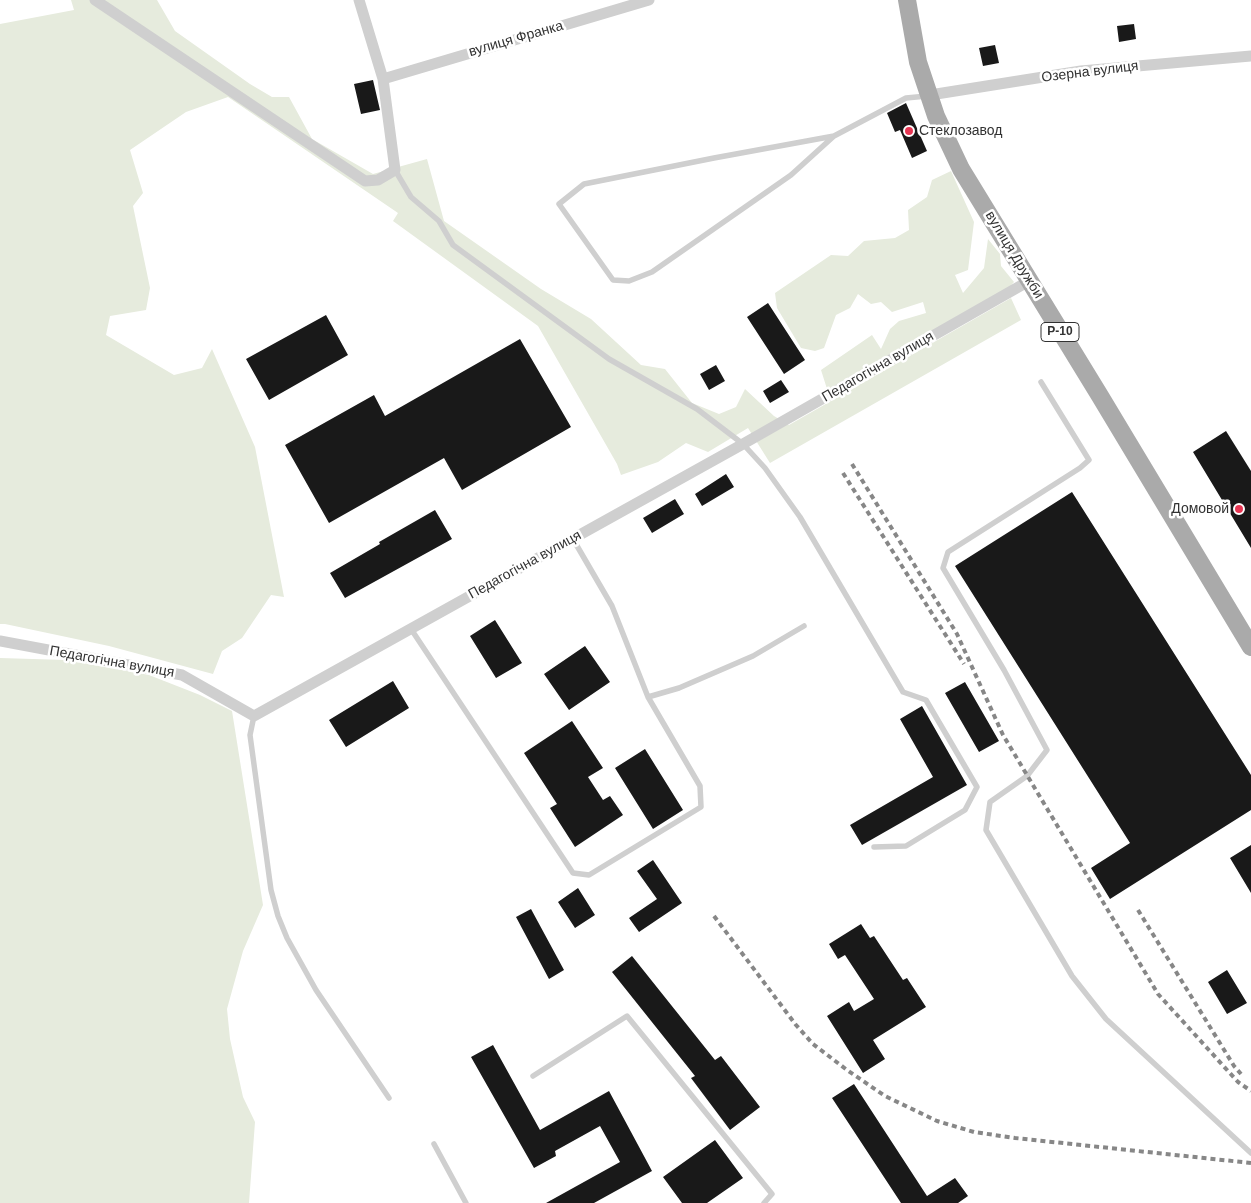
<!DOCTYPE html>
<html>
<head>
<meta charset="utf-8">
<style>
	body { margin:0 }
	canvas { display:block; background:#fff }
</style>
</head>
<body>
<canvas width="1251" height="1203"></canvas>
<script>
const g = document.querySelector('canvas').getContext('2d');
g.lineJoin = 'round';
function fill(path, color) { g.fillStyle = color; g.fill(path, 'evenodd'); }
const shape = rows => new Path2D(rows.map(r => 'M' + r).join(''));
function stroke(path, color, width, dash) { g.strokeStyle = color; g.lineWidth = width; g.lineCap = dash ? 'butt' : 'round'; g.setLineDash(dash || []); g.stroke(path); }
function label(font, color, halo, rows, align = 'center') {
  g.font = font + ' Arial,sans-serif'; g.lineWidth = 5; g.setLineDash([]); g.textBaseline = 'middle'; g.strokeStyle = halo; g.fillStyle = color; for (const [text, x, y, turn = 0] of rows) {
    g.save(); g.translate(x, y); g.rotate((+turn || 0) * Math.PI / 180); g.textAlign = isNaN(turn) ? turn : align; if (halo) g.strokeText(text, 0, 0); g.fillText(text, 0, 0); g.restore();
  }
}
fill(shape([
	[71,0,157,0,175,31,250,84,272,97,289,97,312,139,373,174,427,159,444,221,541,289,591,319,641,365,665,369,692,403,719,414,736,407,745,389,774,416,789,425,1011,298,1021,320,770,463,748,428,708,452,686,443,658,462,621,475,617,464,538,326,393,221,398,213,228,97,186,112,130,150,143,193,133,206,150,288,146,310,110,316,106,335,174,375,202,368,212,349,255,447,284,597,271,595,242,638,222,651,213,674,109,646,5,624,0,624,0,24,74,10],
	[951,171,974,222,968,270,955,275,963,293,984,268,988,239,1000,254,1001,266,1014,282,1007,290,828,392,821,370,872,335,881,349,890,329,899,321,926,313,923,302,892,312,881,302,871,304,858,294,850,308,836,315,824,348,815,351,801,348,777,308,775,293,831,255,848,256,864,241,895,238,909,230,908,210,927,197,932,180],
	[0,658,66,660,149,675,200,695,232,711,263,905,243,951,227,1009,230,1039,243,1097,255,1122,249,1203,0,1203]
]), '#e6ebdd');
fill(shape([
	[1134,24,1136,39,1119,42,1117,26],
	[995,45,999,63,983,66,979,48],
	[373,80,380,110,361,114,354,84],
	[906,103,927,151,912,158,900,130,895,132,887,113],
	[768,303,805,360,784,374,747,317],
	[326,315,348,355,269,400,246,359],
	[520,339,571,427,462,490,444,458,329,523,285,445,374,395,385,416],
	[716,365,725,381,709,390,700,374],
	[781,380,789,392,770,403,763,391],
	[1226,431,1251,471,1251,548,1193,452],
	[726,474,734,487,702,506,695,494],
	[1072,492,1251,775,1251,810,1110,899,1091,868,1130,843,955,566],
	[675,499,684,514,652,533,643,518],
	[435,510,452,539,345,598,330,573,380,544,379,542],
	[495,620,522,663,496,678,470,636],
	[585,646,610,682,569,710,544,674],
	[393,681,409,708,346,747,329,720],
	[965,682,999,741,979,752,945,693],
	[922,706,967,785,862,845,850,825,933,777,900,719],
	[572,721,603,768,588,777,603,800,610,796,623,815,575,847,550,808,557,804,524,753],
	[645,749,683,810,653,829,615,768],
	[1251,845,1251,893,1230,858],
	[653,860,682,903,639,932,629,918,657,899,637,871],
	[578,888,595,915,575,928,558,902],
	[531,909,564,970,549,979,516,917],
	[861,924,870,938,874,936,903,980,907,978,926,1007,873,1040,885,1059,863,1073,827,1016,849,1002,854,1011,874,999,845,955,838,959,829,944],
	[632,956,715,1060,721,1056,760,1107,730,1130,691,1078,695,1076,612,972],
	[1227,970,1247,1003,1227,1014,1208,982],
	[493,1045,540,1130,609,1091,652,1171,594,1203,546,1203,620,1162,600,1126,555,1151,556,1156,534,1168,471,1057],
	[854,1084,927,1196,955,1178,968,1196,958,1203,901,1203,832,1098],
	[715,1140,743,1178,707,1203,682,1203,663,1177]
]), '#191919');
stroke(shape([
	[834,136,791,175,652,272,629,281,613,280,559,204,584,184,714,158,834,136,906,98,927,96],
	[395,170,411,197,439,221,453,245,609,359,697,409,743,444,765,468,800,517,903,692,926,700,977,787,965,810,906,846,874,847],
	[1041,382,1089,460,1080,468,948,552,943,568,1004,670,1047,750,1027,776,990,802,986,830,1072,976,1106,1019,1251,1153],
	[411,629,573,873,589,875,701,807,700,786,648,697,612,606,573,539],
	[648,697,679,688,753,656,804,626],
	[254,716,250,735,271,890,278,916,287,938,316,990,389,1098],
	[533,1076,627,1016,772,1194,764,1203],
	[434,1144,466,1203]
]), '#cfcfcf', 5.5);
stroke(shape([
	[95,0,365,181,378,180,395,170,383,79,359,0],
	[383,79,649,0],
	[930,95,1081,71,1251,56],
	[0,641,182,675,254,716,743,444,1029,281]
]), '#cfcfcf', 11);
stroke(shape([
	[907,0,918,62,936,116,961,169,1100,396,1251,647]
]), '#aaa', 18);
stroke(shape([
	[852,464,957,634,1003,735,1158,994,1238,1082,1251,1091],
	[843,473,964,664],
	[1138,910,1234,1066,1241,1074],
	[714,916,796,1025,813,1044,847,1070,885,1096,937,1121,974,1132,1015,1138,1251,1163]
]), '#878787', 4, [5, 4]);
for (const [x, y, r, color] of [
	[909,131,5,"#e73653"],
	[1239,509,5,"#e73653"]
]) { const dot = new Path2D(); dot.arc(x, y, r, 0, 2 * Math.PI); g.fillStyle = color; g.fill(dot); stroke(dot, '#fff', 2); }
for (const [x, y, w] of [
	[1060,332,38]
]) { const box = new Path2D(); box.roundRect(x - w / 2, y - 9.5, w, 19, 4); g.fillStyle = '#fff'; g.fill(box); stroke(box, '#323232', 1); }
label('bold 12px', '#323232', null, [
	["Р-10",1060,332]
]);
label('14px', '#323232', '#fff', [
	["вулиця Франка",516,39,-16],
	["Озерна вулиця",1090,72,-7],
	["вулиця Дружби",1014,255,59],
	["Педагогічна вулиця",878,367,-30],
	["Педагогічна вулиця",525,565,-29],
	["Педагогічна вулиця",112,662,10]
]);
label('14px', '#323232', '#fff', [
	["Стеклозавод",919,131],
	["Домовой",1229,509,"right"]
], 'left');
</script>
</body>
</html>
